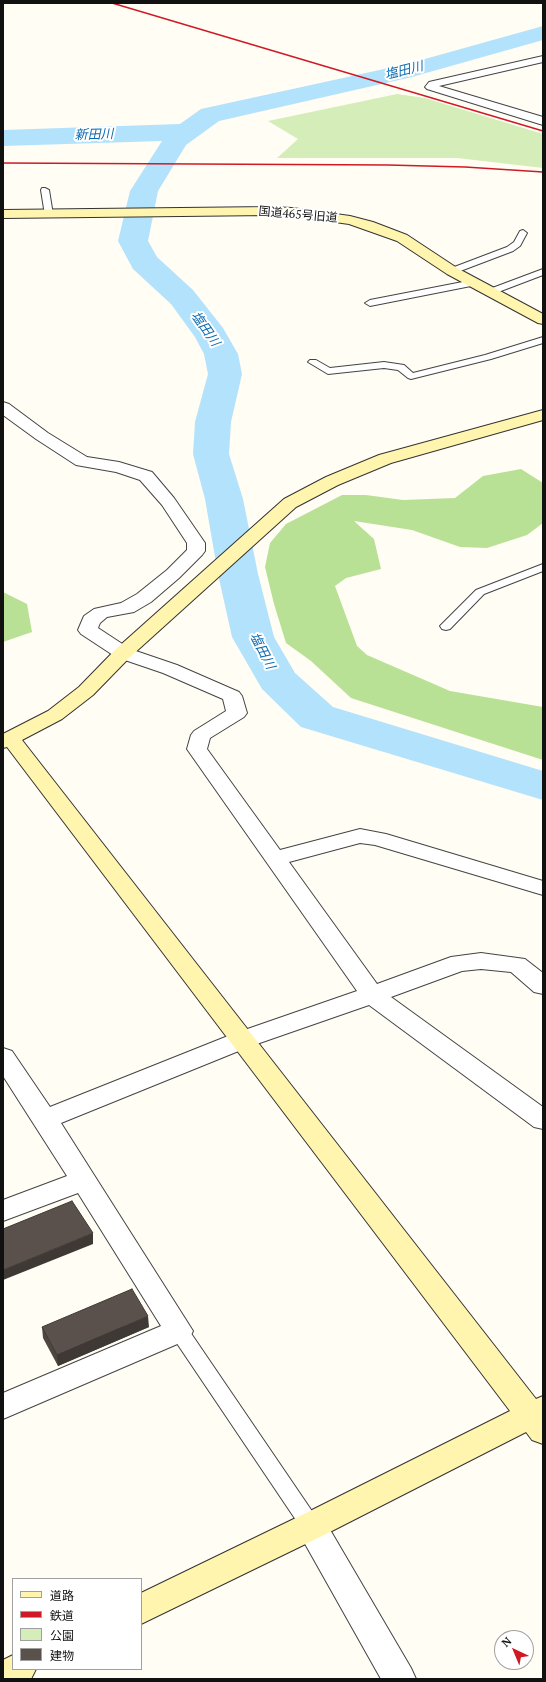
<!DOCTYPE html>
<html>
<head>
<meta charset="utf-8">
<style>
	body { margin:0 }
	#map { position:relative; width:546px; height:1682px; overflow:hidden; background:#fffdf4; font-family:"PT Serif","Noto Sans JP",serif }
	canvas { display:block }
	.frame { position:absolute; inset:0; border:4px solid #111; pointer-events:none }
	.legend { position:absolute; left:12px; top:1578px; width:130px; height:92px; box-sizing:border-box; background:#fff; border:1px solid #a0a0a0; margin:0; padding:5px 7px; list-style:none; font-size:12px; color:#111 }
	.legend li { display:flex; align-items:center; gap:8px; height:20px }
	.legend b { width:20px; border:1px solid #a0a0a0 }
	.north { position:absolute; left:494px; top:1630px; width:40px; height:40px; box-sizing:border-box; background:#fff; border:1px solid #a0a0a0; border-radius:50%; rotate:316deg; font-size:11px; font-weight:700; line-height:16px; text-align:center; color:#111 }
	.north::after { content:''; display:block; margin:auto; width:14px; height:18px; background:#cf1a26; clip-path:polygon(50% 0,100% 100%,50% 72%,0 100%) }
</style>
</head>
<body>
<div id="map">
<canvas width="546" height="1682"></canvas>
<div class="frame"></div>
<ul class="legend">
<li><b style="height:5px;background:#fff5af"></b>道路</li>
<li><b style="height:5px;background:#cf1a26"></b>鉄道</li>
<li><b style="height:11px;background:#d5eeb9"></b>公園</li>
<li><b style="height:11px;background:#5a514c"></b>建物</li>
</ul>
<div class="north">N</div>
</div>
<script>
const g = document.querySelector('canvas').getContext('2d');
g.lineJoin = 'round';
function fill(path, color) { g.fillStyle = color; g.fill(path, 'evenodd'); }
const shape = rows => new Path2D(rows.map(r => 'M' + r).join(''));
function stroke(path, color, width, dash) { g.strokeStyle = color; g.lineWidth = width; g.lineCap = dash ? 'butt' : 'round'; g.setLineDash(dash || []); g.stroke(path); }
function label(font, color, halo, rows, align = 'center') {
  g.font = font + ' "PT Serif","Noto Sans JP",serif'; g.lineWidth = 4; g.setLineDash([]); g.textBaseline = 'middle'; g.strokeStyle = halo; g.fillStyle = color; for (const [text, x, y, turn = 0] of rows) {
    g.save(); g.translate(x, y); g.rotate((+turn || 0) * Math.PI / 180); g.textAlign = isNaN(turn) ? turn : align; if (halo) g.strokeText(text, 0, 0); g.fillText(text, 0, 0); g.restore();
  }
}
fill(shape([
	[397,94,425,98,543,134,543,168,457,158,277,158,298,139,268,121]
]), '#d5eeb9');
fill(shape([
	[521,469,543,483,543,523,527,535,487,548,460,547,412,530,354,521,374,539,381,569,346,578,335,586,357,646,367,655,450,691,543,707,543,760,351,698,311,661,286,643,274,604,265,567,270,543,286,524,342,495,366,495,403,500,455,498,483,476],
	[3,592,27,604,32,632,3,642]
]), '#b9e196');
fill(shape([
	[543,26,543,40,412,77,219,121,186,145,158,191,148,241,157,257,193,290,223,328,238,354,242,374,231,422,229,454,243,499,258,574,274,637,295,673,333,707,543,771,543,800,301,727,262,689,232,637,218,574,205,499,193,454,195,422,208,374,204,354,195,337,171,304,133,269,118,241,130,191,162,141,3,146,3,130,180,124,201,109,407,64,543,26]
]), '#b3e2fc');
const lane = shape([
	[42,188,45,188,49,190,53,215,52,217,46,217,45,215,41,190,42,188],
	[523,230,527,233,520,246,513,251,455,273,449,273,448,271,449,269,507,247,514,242,520,231,523,230],
	[543,269,543,275,493,294,487,294,485,292,487,290,543,269],
	[473,280,476,281,477,283,476,285,370,306,365,303,370,300,473,280],
	[543,337,543,343,491,359,411,379,408,378,398,370,384,368,328,374,308,362,310,360,316,360,330,368,384,362,404,365,413,373,485,355,543,337],
	[543,564,543,571,484,594,450,629,446,630,442,629,440,626,476,590,543,564],
	[179,1324,186,1326,318,1520,321,1526,318,1532,311,1535,304,1532,172,1336,170,1331,172,1326,179,1324]
]);
const street = shape([
	[543,56,543,62,439,86,543,117,543,125,427,89,425,87,429,82,543,56],
	[3,402,9,404,48,433,87,457,119,462,152,472,174,498,205,543,205,551,202,555,179,578,151,602,134,612,107,617,100,623,98,628,130,649,177,665,239,692,242,696,247,713,244,717,210,738,207,749,280,850,360,829,386,834,543,881,543,895,375,845,360,843,289,862,377,984,451,957,481,953,525,959,543,973,543,994,534,992,511,972,481,969,462,971,391,997,543,1107,543,1129,534,1127,369,1005,251,1046,61,1123,193,1331,189,1339,3,1419,3,1393,161,1326,78,1193,3,1221,3,1200,67,1176,3,1076,3,1048,12,1051,50,1107,233,1034,357,991,187,749,191,735,194,731,226,711,223,699,163,673,116,657,81,634,78,630,84,616,94,609,121,603,137,594,167,570,187,550,187,543,162,505,140,480,116,472,76,465,36,439,3,415,3,402],
	[311,1512,322,1516,411,1668,416,1679,381,1679,295,1526,300,1516,311,1512]
]);
const secondary = shape([
	[270,207,292,208,350,216,373,222,407,235,457,268,543,314,543,324,538,323,447,274,397,241,349,224,292,216,270,215,3,218,3,210,270,207],
	[543,410,543,420,391,463,338,485,296,507,130,657,93,695,62,719,22,740,536,1399,543,1396,543,1444,532,1440,526,1432,322,1536,141,1624,141,1593,300,1516,510,1411,7,747,3,748,3,734,48,711,79,687,116,649,284,499,326,477,379,455,543,410],
	[13,1655,13,1669,36,1669,31,1679,3,1679,3,1660,13,1655]
]);
stroke(lane, '#444', 2);
stroke(street, '#444', 2);
stroke(secondary, '#333', 2);
fill(lane, '#fff');
fill(street, '#fff');
fill(secondary, '#fff5af');
stroke(shape([
	[112,3,543,131],
	[3,163,388,165,465,167,543,172]
]), '#cf1a26', 1.5);
fill(shape([
	[42,1327,149,1327,58,1366,43,1338]
]), '#4d4641');
fill(shape([
	[93,1233,93,1244,3,1280,3,1270],
	[148,1316,149,1327,58,1366,57,1355]
]), '#3f3935');
const building = shape([
	[72,1201,93,1233,3,1270,3,1229,72,1201],
	[132,1289,148,1316,57,1355,42,1327,132,1289]
]);
fill(building, '#5a514c');
stroke(building, '#3f3935', 1);
label('12px', '#111', '#fff', [
	["国道465号旧道",298,215,5]
]);
label('italic 13px', '#0c6bb0', '#fff', [
	["塩田川",404,71,-14],
	["新田川",94,135,-2],
	["塩田川",205,329,55],
	["塩田川",262,651,63]
]);
</script>
</body>
</html>
